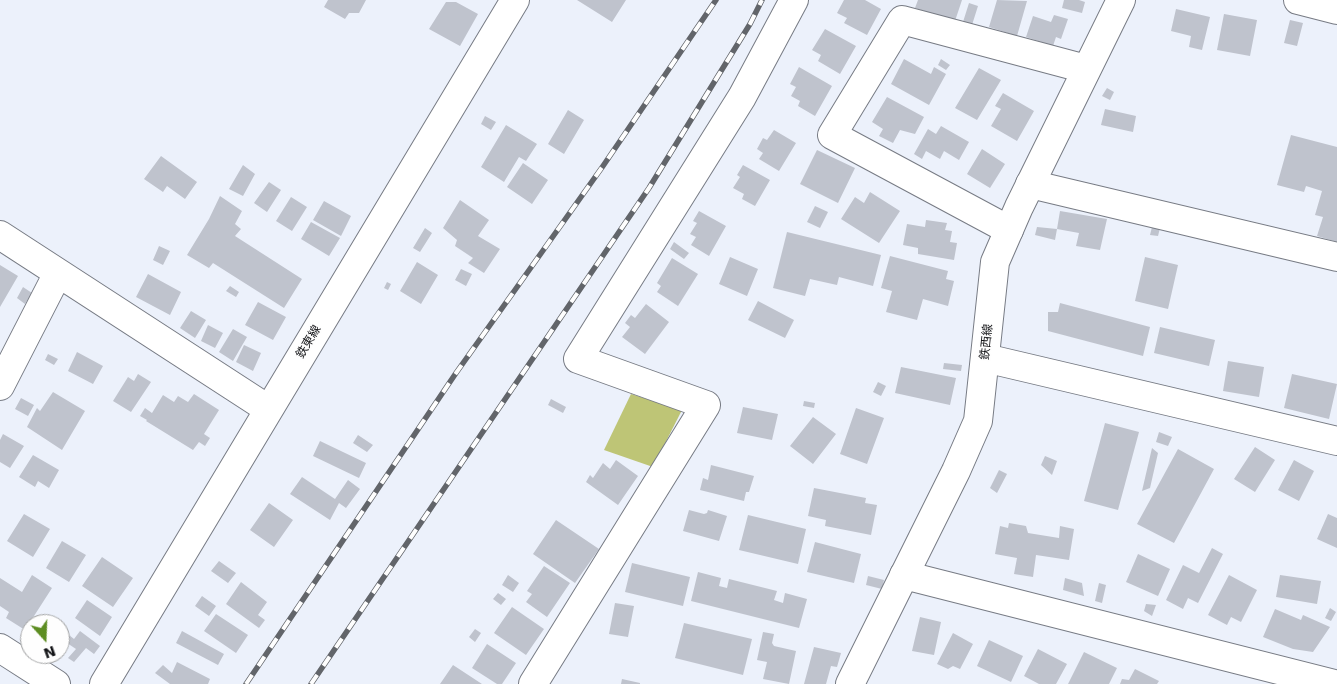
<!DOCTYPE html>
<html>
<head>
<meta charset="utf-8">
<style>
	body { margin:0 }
	#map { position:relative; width:1337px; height:684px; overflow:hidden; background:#ecf1fb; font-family:"DejaVu Sans",sans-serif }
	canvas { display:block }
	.north { position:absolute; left:20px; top:614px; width:50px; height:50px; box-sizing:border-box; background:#fefefe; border:1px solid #a0a1a2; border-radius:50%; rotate:160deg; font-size:14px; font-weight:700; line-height:20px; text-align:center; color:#141518 }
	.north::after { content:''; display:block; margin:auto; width:18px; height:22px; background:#5d8d22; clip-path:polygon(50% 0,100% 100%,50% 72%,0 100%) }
</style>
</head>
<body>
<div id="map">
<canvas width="1337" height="684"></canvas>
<div class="north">N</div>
</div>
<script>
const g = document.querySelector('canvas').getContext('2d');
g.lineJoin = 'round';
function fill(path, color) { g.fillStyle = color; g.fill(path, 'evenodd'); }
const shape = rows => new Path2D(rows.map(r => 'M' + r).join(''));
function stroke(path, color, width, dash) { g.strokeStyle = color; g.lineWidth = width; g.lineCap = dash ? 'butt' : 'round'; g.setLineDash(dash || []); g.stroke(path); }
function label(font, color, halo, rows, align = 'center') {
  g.font = font + ' "DejaVu Sans","Noto Sans JP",sans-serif'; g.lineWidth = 4; g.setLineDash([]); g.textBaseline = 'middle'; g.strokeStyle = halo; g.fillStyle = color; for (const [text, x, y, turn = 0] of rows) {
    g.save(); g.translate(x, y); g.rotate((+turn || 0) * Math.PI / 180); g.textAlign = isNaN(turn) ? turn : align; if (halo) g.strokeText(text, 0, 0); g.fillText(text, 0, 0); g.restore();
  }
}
fill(shape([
	[631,394,682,410,653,467,604,450]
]), '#bec576');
fill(shape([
	[328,0,366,0,359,13,349,13,345,19,324,7],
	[577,0,626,0,612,22],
	[844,0,865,0,881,9,867,35,844,23,847,18,837,13],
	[918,0,962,0,955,21,915,8],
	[997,0,1027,1,1017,36,989,27],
	[1064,0,1079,0,1085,2,1082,13,1062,8],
	[446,2,456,2,478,14,460,46,429,29],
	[969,3,978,6,972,25,963,22],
	[1176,9,1210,17,1202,50,1189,47,1191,36,1171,31],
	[1224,14,1257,20,1250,56,1217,50],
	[1054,15,1068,19,1061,39,1056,37,1053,46,1026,37,1033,16,1051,22],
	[1290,20,1303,23,1297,46,1284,43],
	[825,29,856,46,840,74,818,61,821,55,812,50],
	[904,59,931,74,934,67,946,74,929,105,891,84],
	[941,59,950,65,946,70,938,65],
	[799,67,832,86,815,116,798,106,800,101,791,96,796,87,790,84],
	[979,68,1001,80,977,120,955,108],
	[1107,88,1114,92,1110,100,1102,96],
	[1003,93,1034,111,1017,141,991,126,1001,109,995,106],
	[887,97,924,117,915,134,900,130,893,143,879,136,883,129,872,122],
	[1105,109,1136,116,1133,132,1101,125],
	[568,110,584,120,564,154,548,144],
	[485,116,496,122,491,130,481,124],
	[506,125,537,144,526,161,519,157,504,182,481,167],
	[941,126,969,142,959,160,944,151,940,159,926,151,922,159,914,154,928,129,936,134],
	[774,130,796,143,779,171,759,159,763,153,757,149,763,138,767,140],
	[1291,135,1337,147,1337,242,1317,236,1323,217,1315,215,1322,191,1306,186,1304,192,1277,185],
	[982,149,1005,164,990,188,967,174],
	[817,150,855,168,838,203,800,184],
	[161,156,197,182,185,199,167,186,163,192,144,179],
	[523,163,548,180,532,204,507,187],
	[243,165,255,174,243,196,229,189],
	[743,165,770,180,755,206,742,199,744,194,733,188,740,177,737,175],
	[269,182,281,190,267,212,254,203],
	[870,192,900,211,879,243,841,219,855,197,864,203],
	[220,196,242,211,235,224,241,229,235,236,302,279,284,308,213,263,209,268,187,255,209,219],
	[291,197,307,207,292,231,276,221],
	[460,200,489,220,478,236,500,249,484,273,468,263,473,258,455,246,457,240,443,228],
	[324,201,351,216,341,236,313,220],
	[815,206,828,212,820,228,807,222],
	[699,211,726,226,709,256,691,245,696,237,690,234,697,223,693,221],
	[1060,211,1107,219,1100,250,1076,246,1079,233,1057,229],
	[926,220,947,223,945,230,952,231,950,242,957,243,954,260,918,254,918,248,903,245,907,224,925,227],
	[311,222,340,238,329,256,301,239],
	[1037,227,1057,229,1055,240,1035,235],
	[1152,227,1160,228,1158,236,1150,235],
	[425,228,432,233,420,252,413,248],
	[787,232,881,255,873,286,839,277,837,285,810,279,805,296,773,288],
	[674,242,689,253,684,259,670,249],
	[159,246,170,251,163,265,153,260],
	[890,256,948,271,946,279,954,281,948,306,923,299,917,320,886,312,892,291,881,288],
	[730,257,758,269,747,296,719,284],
	[1145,257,1178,265,1168,309,1135,301],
	[672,258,698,274,678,306,657,292,661,286,657,283],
	[417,262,438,275,421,304,400,291],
	[0,265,18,276,0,307],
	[461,269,472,274,466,286,455,280],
	[148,274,181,292,170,315,136,297],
	[387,282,391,284,388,290,384,288],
	[230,286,239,292,236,297,226,291],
	[23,287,32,293,25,304,17,298],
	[758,301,794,320,785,338,748,320],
	[258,302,286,317,273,340,245,325],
	[1060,303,1150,327,1143,356,1048,331,1048,312,1058,312],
	[646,304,669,322,645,354,622,337,630,327,625,323,631,315,635,318],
	[191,311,206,320,195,338,180,328],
	[208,325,223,333,215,348,201,341],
	[1160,327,1215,340,1209,366,1154,353],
	[233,329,247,337,233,361,219,352],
	[244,345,261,353,253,371,236,362],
	[77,352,103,366,93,384,68,371],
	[48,354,58,359,54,365,45,360],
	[1228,361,1264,367,1259,397,1223,391],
	[944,363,962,365,961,371,943,369],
	[901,367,956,378,950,405,895,393],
	[138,374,151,382,131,412,113,401,128,377,134,381],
	[1292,374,1337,384,1329,419,1284,408],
	[878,382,886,386,881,396,873,392],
	[53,392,85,411,62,450,27,427,37,408,40,411],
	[194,394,219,410,204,434,210,438,205,446,199,442,193,450,146,421,147,420,140,416,145,408,152,413,163,395,174,402,178,396,188,402],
	[21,398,34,405,28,416,15,409],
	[551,399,566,407,563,413,548,405],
	[804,401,815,403,814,408,803,406],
	[743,407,778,414,772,440,737,433],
	[856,408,884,418,867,464,840,454],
	[813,417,836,434,813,464,790,446],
	[1105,423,1139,432,1118,510,1084,501],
	[1159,432,1172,437,1168,446,1156,442],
	[3,434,24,446,10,468,0,462,0,440],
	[358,435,373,445,367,452,353,443],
	[320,441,366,463,359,478,313,456],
	[1255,447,1275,460,1255,492,1234,479],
	[1152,448,1158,453,1150,488,1142,491],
	[1178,449,1214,469,1174,543,1137,524],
	[33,455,59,470,49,488,38,481,35,487,19,477],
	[1045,456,1057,461,1052,475,1041,465],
	[616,460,638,476,618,505,586,482,590,475,593,478,603,463,610,469],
	[1294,460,1314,471,1299,501,1278,490],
	[711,465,754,476,749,492,746,492,744,501,700,490,703,478,708,480],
	[999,470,1007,474,997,493,990,488],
	[302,477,335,499,348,480,360,489,346,508,339,503,330,520,290,494],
	[814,488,866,498,865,503,877,505,871,535,825,526,826,520,808,516],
	[269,503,293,520,274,547,250,530],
	[689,510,704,514,707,513,708,510,727,516,719,541,683,531],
	[24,514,50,529,33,557,7,541],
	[1328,514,1337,518,1337,548,1317,539],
	[748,515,806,529,798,564,739,550],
	[556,520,599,549,575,583,533,554],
	[1009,523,1026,526,1028,533,1059,538,1060,526,1074,529,1069,560,1036,555,1033,577,1014,574,1017,558,995,554,1000,526,1008,528],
	[62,541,86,555,69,582,46,568],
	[815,542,861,554,854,583,807,572],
	[1212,548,1223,554,1198,603,1188,598,1183,609,1166,600,1183,565,1199,573],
	[1138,554,1170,569,1158,596,1126,582],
	[102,557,133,578,113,607,82,586],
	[219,561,236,573,228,583,211,571],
	[632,563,690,577,683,606,625,592],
	[544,566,570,583,547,617,526,602,532,594,527,591],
	[698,572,721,578,719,586,727,588,729,579,777,591,774,600,783,603,785,593,807,599,799,628,691,601],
	[32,575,52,588,25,630,6,618,9,612,0,606,0,578,22,592],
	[508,575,519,583,513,592,502,585],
	[1229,575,1257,590,1241,622,1231,617,1227,625,1208,615],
	[1280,575,1321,581,1317,604,1276,597],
	[868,576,884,580,882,589,866,585],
	[1065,578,1082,583,1084,596,1063,590],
	[241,582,267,602,258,615,265,620,259,628,226,604],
	[1099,583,1106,585,1102,603,1095,601],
	[498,593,506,599,501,605,493,599],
	[202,596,216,606,209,616,195,606],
	[87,600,112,617,100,636,75,618],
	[615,603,634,606,628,637,609,634],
	[1146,604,1156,605,1152,616,1144,611],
	[512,607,544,629,526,655,494,633],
	[1330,608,1336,612,1331,621,1325,618],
	[1275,609,1301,620,1303,615,1330,627,1313,652,1293,649,1263,637],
	[216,614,248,635,236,653,204,631],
	[920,617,941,622,934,655,912,651],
	[684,623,752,639,743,675,675,658],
	[475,629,481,633,475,642,469,637],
	[80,631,100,646,94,654,86,648,74,662,68,658,76,649,64,641,69,635,74,639],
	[182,631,224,654,218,665,176,643],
	[763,632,774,634,772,643,774,646,796,651,789,684,763,679,767,662,757,660],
	[953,633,973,644,960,669,953,666,948,669,937,664],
	[989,640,1023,656,1011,682,977,666],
	[487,644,516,663,502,684,497,684,472,668],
	[814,647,841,653,837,667,831,666,826,684,804,684],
	[1038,649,1067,664,1056,684,1039,684,1024,676],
	[1084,652,1117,668,1109,684,1068,684],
	[177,662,210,679,208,684,170,684,155,673,163,665,172,673],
	[453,665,482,684,440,684],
	[1135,669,1159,681,1157,684,1120,684,1122,679,1129,680],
	[622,679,640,683,640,684,621,684]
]), '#bfc3cd');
const street = shape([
	[1298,0,1337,10],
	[1030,184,1337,257],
	[1009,230,832,135,902,20,1086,69],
	[0,235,268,409],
	[985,358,1337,441],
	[0,386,58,273],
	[904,575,1334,684],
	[0,648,56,684],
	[533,684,706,405,578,359,742,97,794,0]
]);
const secondary = shape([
	[104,684,515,0],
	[850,684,956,471,978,421,995,262,1019,207,1121,0]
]);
stroke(street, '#777b84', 30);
stroke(secondary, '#777b84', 30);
stroke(street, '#fff', 28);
stroke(secondary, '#fff', 28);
const rail = shape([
	[246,684,456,373,603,166,716,0],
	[311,684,649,188,750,24,762,0]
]);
stroke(rail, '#62656a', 5.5);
stroke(rail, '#fefefe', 4, [11]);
label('12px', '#141518', '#fefefe', [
	["鉄東線",309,342,-59],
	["鉄西線",987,342,-84]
]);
</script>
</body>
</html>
